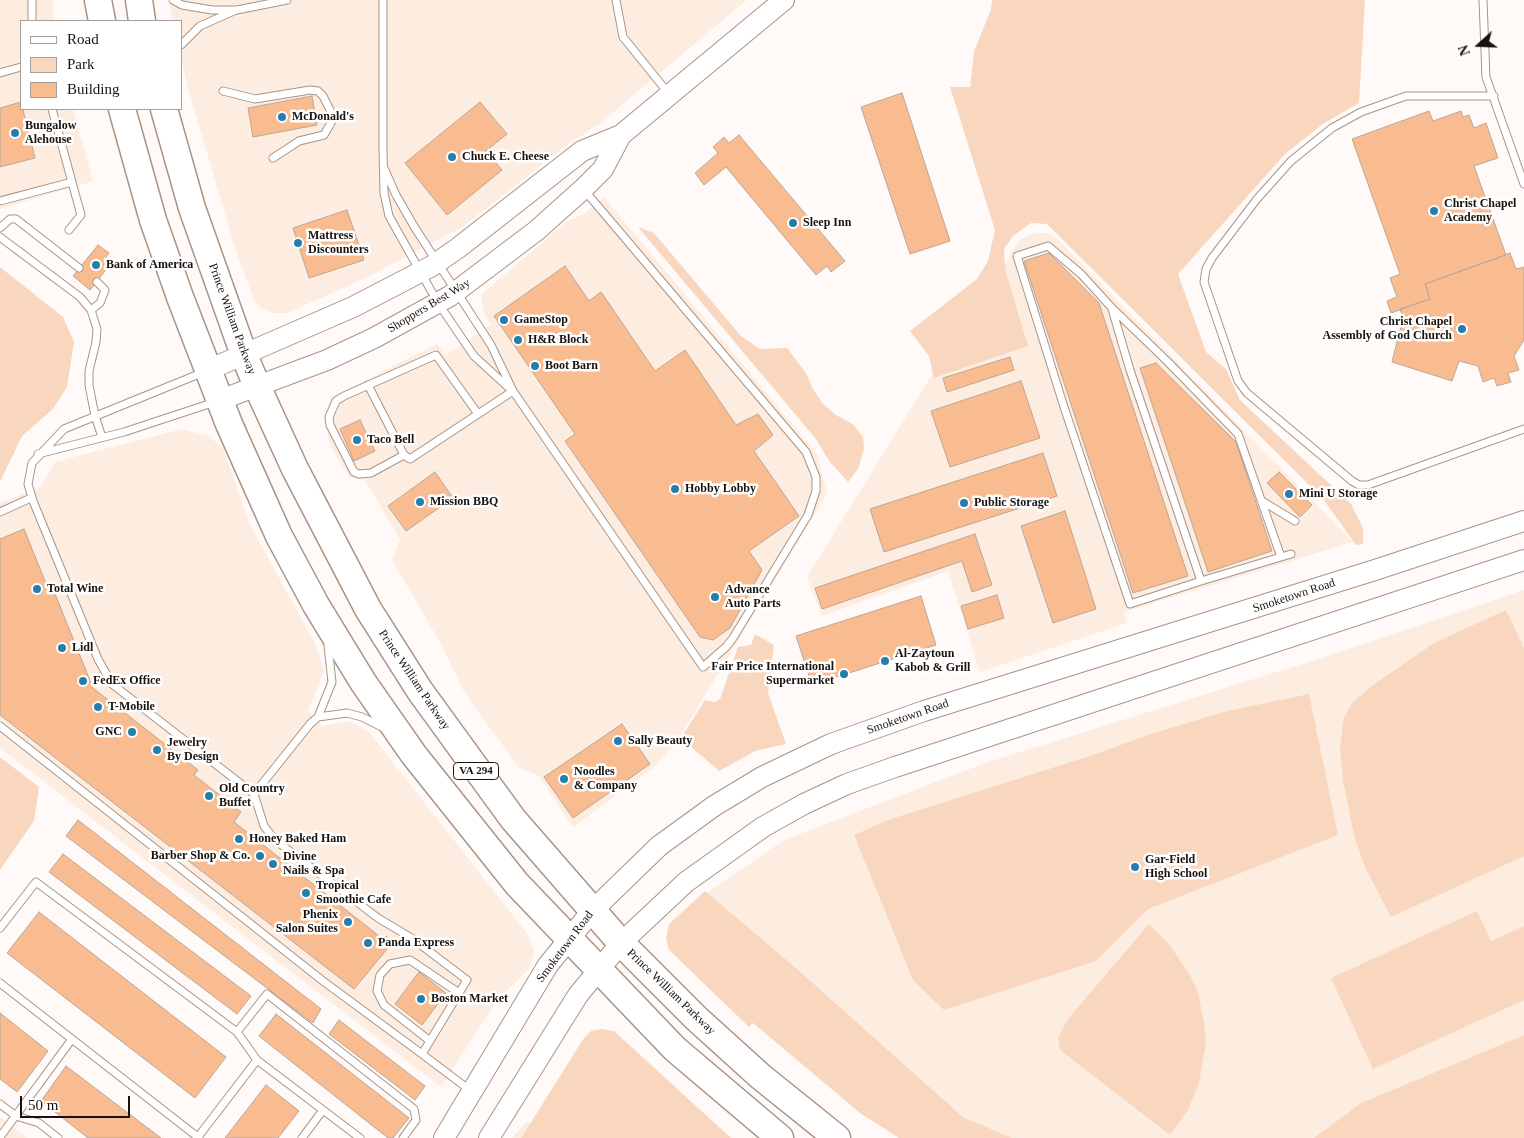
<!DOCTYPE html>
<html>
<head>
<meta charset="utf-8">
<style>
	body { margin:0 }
	#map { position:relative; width:1524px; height:1138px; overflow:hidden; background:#fffaf7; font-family:Georgia,serif }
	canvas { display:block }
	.legend { position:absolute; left:20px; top:20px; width:162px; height:90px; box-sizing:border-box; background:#fff; border:1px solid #a3a09e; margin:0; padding:6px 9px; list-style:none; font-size:15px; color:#19120d }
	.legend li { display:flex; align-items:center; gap:10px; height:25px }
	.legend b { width:25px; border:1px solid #a3a09e }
	.north { position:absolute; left:1454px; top:20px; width:50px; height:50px; -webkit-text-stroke:4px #fff; paint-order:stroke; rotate:250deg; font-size:14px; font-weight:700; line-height:20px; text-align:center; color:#19120d }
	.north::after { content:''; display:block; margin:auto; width:18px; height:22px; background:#19120d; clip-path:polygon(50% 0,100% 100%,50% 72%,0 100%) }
	.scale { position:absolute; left:20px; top:1096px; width:110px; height:22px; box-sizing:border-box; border:2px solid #19120d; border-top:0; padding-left:6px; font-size:15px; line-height:18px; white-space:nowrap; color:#19120d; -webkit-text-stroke:4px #fff; paint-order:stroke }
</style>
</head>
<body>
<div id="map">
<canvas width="1524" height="1138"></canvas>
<ul class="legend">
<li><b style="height:6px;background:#fff"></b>Road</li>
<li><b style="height:14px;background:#f9d7bf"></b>Park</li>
<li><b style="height:14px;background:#f8bc90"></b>Building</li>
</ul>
<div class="north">N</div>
<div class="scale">50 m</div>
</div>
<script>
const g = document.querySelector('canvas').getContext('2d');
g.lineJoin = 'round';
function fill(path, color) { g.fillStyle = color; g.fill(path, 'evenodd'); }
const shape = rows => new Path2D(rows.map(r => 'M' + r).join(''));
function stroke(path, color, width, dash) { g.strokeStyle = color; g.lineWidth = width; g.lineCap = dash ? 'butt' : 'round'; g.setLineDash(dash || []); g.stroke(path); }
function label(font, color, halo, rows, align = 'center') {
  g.font = font + ' Georgia,serif'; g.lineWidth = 5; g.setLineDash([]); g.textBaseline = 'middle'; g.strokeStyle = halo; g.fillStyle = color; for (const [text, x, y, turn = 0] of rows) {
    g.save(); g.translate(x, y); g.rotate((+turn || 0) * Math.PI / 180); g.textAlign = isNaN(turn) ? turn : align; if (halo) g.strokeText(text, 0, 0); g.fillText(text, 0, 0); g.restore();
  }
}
fill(shape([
	[0,0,53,0,53,21,21,21,21,109,73,109,93,181,0,209],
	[169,0,747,0,599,124,563,148,464,226,368,277,287,313,273,313,261,308,254,300,234,245,188,88,181,58,181,21,173,21],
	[604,197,817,454,827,494,678,740,652,769,573,827,538,775,519,768,464,692,440,642,392,560,400,540,365,480,349,477,331,447,324,421,330,398,437,344,446,355,491,325,484,314,481,295,566,222,584,214],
	[1034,233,1048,233,1055,237,1353,542,1124,612,1127,623,980,672,948,571,822,616,807,577,999,266,1009,262,1010,253,1019,240],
	[182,429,209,436,224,450,250,525,316,645,324,671,308,711,322,726,350,721,370,733,529,936,534,953,529,969,498,999,441,1087,0,748,0,503,41,487,55,462],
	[1524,590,1524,1035,1361,1103,1314,1138,1012,1138,963,1117,796,968,707,893,784,840,988,762,1315,660],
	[0,1117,27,1138,0,1138],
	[527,1121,550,1138,512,1138]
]), '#fdece0');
fill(shape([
	[992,0,1365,0,1359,103,1323,124,1286,153,1178,274,1206,352,1226,369,1240,400,1351,504,1363,528,1363,544,1356,545,1323,499,1047,224,1031,223,1013,236,1004,249,1005,269,1028,346,934,378,929,356,910,331,977,279,988,261,995,230,950,87,970,87,974,52,991,9],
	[638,227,654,233,741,336,760,349,787,348,806,373,813,389,823,404,836,415,853,424,863,437,864,449,858,469,848,482,829,461,816,439],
	[0,267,63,317,74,342,67,387,53,409,22,436,0,482],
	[1506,610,1524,648,1524,856,1391,917,1365,867,1355,839,1343,781,1340,747,1344,718,1352,703,1373,685,1434,643],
	[755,634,774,645,768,693,786,744,755,751,719,771,681,738,705,700,715,702,720,699,738,647,751,645],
	[1309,694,1338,835,1148,909,1096,961,944,1010,913,980,854,835,891,819,1090,756,1151,734,1223,712],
	[0,757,39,787,34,821,0,870],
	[705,891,796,968,963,1117,1012,1138,899,1138,860,1113,753,1023,749,1027,669,950,666,939,669,924],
	[1477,911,1491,941,1524,926,1524,1000,1373,1069,1331,978],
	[1149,924,1169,944,1191,977,1198,992,1204,1024,1206,1042,1199,1083,1188,1110,1170,1135,1060,1050,1058,1038,1068,1019],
	[602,1029,614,1031,731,1138,521,1138,584,1038,591,1031],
	[1524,1035,1524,1138,1314,1138,1361,1103]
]), '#f9d7bf');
const building = shape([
	[902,93,950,241,910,254,861,107,902,93],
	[312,96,317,125,253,137,248,108,312,96],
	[21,102,35,158,0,167,0,108,21,102],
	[480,102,507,134,486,151,502,170,447,215,405,163,480,102],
	[1429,111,1433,121,1461,111,1463,117,1469,115,1474,128,1486,123,1498,158,1474,166,1506,255,1425,284,1430,299,1391,313,1387,301,1397,297,1390,278,1400,274,1352,139,1429,111],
	[739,135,845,261,831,272,827,266,816,275,726,167,704,185,695,173,718,153,713,147,724,137,729,143,739,135],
	[347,210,364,260,309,278,293,228,347,210],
	[98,245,109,253,106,257,112,262,90,290,73,276,98,245],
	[1049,253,1099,303,1188,576,1133,593,1024,261,1049,253],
	[1510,253,1516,269,1524,267,1524,340,1514,356,1519,370,1508,373,1511,382,1497,386,1494,378,1483,382,1478,366,1459,361,1452,381,1392,362,1403,318,1400,309,1430,299,1425,284,1510,253],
	[565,266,589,301,601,292,655,371,685,350,736,425,758,414,773,435,754,451,799,516,749,551,762,570,730,628,713,640,700,637,565,441,575,434,494,316,565,266],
	[1010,357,1014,370,947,392,943,378,1010,357],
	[1156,363,1236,442,1272,551,1208,572,1140,368,1156,363],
	[1021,381,1040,438,950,467,931,411,1021,381],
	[360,420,375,451,354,461,340,429,360,420],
	[1043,453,1057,496,884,552,870,509,1043,453],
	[435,472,453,498,406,531,388,506,435,472],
	[1279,472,1312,505,1300,517,1267,483,1279,472],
	[1065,511,1096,609,1053,623,1021,526,1065,511],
	[24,529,49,591,53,589,93,688,198,770,194,775,241,812,234,822,383,939,386,936,393,942,354,989,0,715,0,539,24,529],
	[975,534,992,585,972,592,962,561,822,609,815,588,975,534],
	[997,595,1004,618,968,629,961,606,997,595],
	[921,596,936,645,812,685,796,636,921,596],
	[622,724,650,764,573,818,544,777,622,724],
	[78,820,321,1009,313,1023,66,836,78,820],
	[63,854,251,996,237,1014,49,872,63,854],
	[39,912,226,1057,195,1098,7,953,39,912],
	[419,972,446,993,422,1025,395,1004,419,972],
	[0,1013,48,1051,17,1092,0,1079,0,1013],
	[276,1014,409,1118,393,1138,388,1138,259,1036,276,1014],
	[339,1020,425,1086,415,1100,329,1034,339,1020],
	[66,1066,161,1138,88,1138,41,1101,66,1066],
	[266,1085,299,1111,278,1138,225,1138,266,1085]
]);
fill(building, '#f8bc90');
stroke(building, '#bba798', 1);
const lane = shape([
	[173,0,182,5,212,10,237,10,287,0],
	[383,0,383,150,384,193,389,216,438,303,474,356,509,388],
	[616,0,623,37,669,94],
	[1483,0,1486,77,1524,184],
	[32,21,32,0],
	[181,45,200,26,234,11],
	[0,73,21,67],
	[223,91,255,99,310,90,318,91,323,96,331,112,332,121,324,135,299,141,273,158],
	[1494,96,1406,96,1361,112,1332,128,1291,161,1257,199,1212,258,1206,269,1204,282,1238,381,1247,393,1352,481,1359,485,1368,485,1524,429],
	[52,109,81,215,69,230],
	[384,168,396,195,415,228,491,345,513,391,703,667,726,647,733,638,808,515,816,491,816,477,806,452,585,191],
	[0,201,72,182],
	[0,228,10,219,16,219,79,268],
	[0,237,80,297,91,310,97,329,96,342,89,371,89,385,95,416,102,437],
	[1112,309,1130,370,1201,581],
	[91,310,100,303,105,290,97,282],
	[204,372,64,429,32,463,28,484,33,501,98,659,112,684,254,794,264,826,275,840,378,918,413,939,467,980,422,1054,471,1091],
	[368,385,404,455,410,459,513,391],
	[38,454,124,432,215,402],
	[404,455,371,473,359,474,354,472,330,425,329,417,336,401,344,396,436,355,478,414],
	[1262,501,1295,521],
	[0,512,31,498],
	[1281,557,1238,434,1168,362,1112,308,1081,274,1048,246,1017,256,1064,407,1130,604,1201,581,1291,554],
	[318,717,347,713,362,717,384,728],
	[0,726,323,981,422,1054],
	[254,794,310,724,318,717,332,682,328,646],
	[0,928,36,882,237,1032,257,1060,360,1138],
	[0,983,199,1138],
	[237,1032,267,994,414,1109,416,1120,403,1138],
	[430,1041,384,1005,377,991,380,975,390,964,410,960,459,993],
	[0,1104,16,1116,39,1123,58,1138],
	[0,1137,72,1039],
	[198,1137,257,1060],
	[302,1138,323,1110]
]);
const secondary = shape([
	[208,370,353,307,432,266,458,248,582,151,621,135,784,0],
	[220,400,327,360,374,338,450,296,536,231,583,189,603,169,621,135],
	[444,1138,548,965,592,911,659,846,714,806,762,777,831,744,924,711,1375,570,1524,521],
	[489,1138,578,995,621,943,686,882,763,827,804,804,847,784,895,767,1524,560]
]);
const highway = shape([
	[98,0,102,21],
	[139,0,142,21],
	[122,109,153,220,180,297,229,424,279,536,316,605,363,682,414,755,517,884,675,1049,780,1138],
	[164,109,192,208,244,355,257,386,295,469,368,609,420,691,513,819,621,943,696,1018,760,1076,837,1138]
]);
stroke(lane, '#a89486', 9);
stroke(secondary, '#a89486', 22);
stroke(highway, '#a89486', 29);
stroke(lane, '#fff', 7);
stroke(secondary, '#fff', 20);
stroke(highway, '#fff', 26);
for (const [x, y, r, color] of [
	[282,117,5,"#257dac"],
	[15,133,5,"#257dac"],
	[452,157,5,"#257dac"],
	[1434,211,5,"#257dac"],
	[793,223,5,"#257dac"],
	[298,243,5,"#257dac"],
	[96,265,5,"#257dac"],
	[504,320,5,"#257dac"],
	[1462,329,5,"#257dac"],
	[518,340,5,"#257dac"],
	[535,366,5,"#257dac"],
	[357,440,5,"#257dac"],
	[675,489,5,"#257dac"],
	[1289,494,5,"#257dac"],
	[420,502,5,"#257dac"],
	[964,503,5,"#257dac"],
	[37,589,5,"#257dac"],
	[715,597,5,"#257dac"],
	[62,648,5,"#257dac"],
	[885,661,5,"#257dac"],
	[844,674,5,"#257dac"],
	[83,681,5,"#257dac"],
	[98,707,5,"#257dac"],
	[132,732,5,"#257dac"],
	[618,741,5,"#257dac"],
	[157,750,5,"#257dac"],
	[564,779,5,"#257dac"],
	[209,796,5,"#257dac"],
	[239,839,5,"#257dac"],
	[260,856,5,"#257dac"],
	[273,864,5,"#257dac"],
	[1135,867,5,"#257dac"],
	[306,893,5,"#257dac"],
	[348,922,5,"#257dac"],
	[368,943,5,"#257dac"],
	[421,999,5,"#257dac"]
]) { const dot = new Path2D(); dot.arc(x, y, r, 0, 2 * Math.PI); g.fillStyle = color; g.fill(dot); stroke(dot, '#fff', 2); }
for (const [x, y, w] of [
	[476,771,45]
]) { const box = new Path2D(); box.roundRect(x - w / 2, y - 8.5, w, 17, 4); g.fillStyle = '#fff'; g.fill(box); stroke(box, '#19120d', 1); }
label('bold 11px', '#19120d', null, [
	["VA 294",476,771]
]);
label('bold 12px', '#19120d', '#fff', [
	["McDonald's",292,117],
	["Bungalow",25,126],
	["Alehouse",25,140],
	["Chuck E. Cheese",462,157],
	["Christ Chapel",1444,204],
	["Academy",1444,218],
	["Sleep Inn",803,223],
	["Mattress",308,236],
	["Discounters",308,250],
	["Bank of America",106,265],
	["GameStop",514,320],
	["Christ Chapel",1452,322,"right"],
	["Assembly of God Church",1452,336,"right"],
	["H&R Block",528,340],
	["Boot Barn",545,366],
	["Taco Bell",367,440],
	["Hobby Lobby",685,489],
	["Mini U Storage",1299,494],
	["Mission BBQ",430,502],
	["Public Storage",974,503],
	["Total Wine",47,589],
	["Advance",725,590],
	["Auto Parts",725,604],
	["Lidl",72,648],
	["Al-Zaytoun",895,654],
	["Kabob & Grill",895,668],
	["Fair Price International",834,667,"right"],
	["Supermarket",834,681,"right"],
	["FedEx Office",93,681],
	["T-Mobile",108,707],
	["GNC",122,732,"right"],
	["Sally Beauty",628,741],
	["Jewelry",167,743],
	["By Design",167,757],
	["Noodles",574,772],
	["& Company",574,786],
	["Old Country",219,789],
	["Buffet",219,803],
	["Honey Baked Ham",249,839],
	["Barber Shop & Co.",250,856,"right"],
	["Divine",283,857],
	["Nails & Spa",283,871],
	["Gar-Field",1145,860],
	["High School",1145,874],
	["Tropical",316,886],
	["Smoothie Cafe",316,900],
	["Phenix",338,915,"right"],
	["Salon Suites",338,929,"right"],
	["Panda Express",378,943],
	["Boston Market",431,999]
], 'left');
label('12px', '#19120d', '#fff', [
	["Shoppers Best Way",429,306,-31],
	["Prince William Parkway",232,319,70],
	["Smoketown Road",1294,596,-18],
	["Prince William Parkway",414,680,56],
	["Smoketown Road",908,717,-19],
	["Smoketown Road",565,947,-53],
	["Prince William Parkway",671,992,44]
]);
</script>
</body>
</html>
